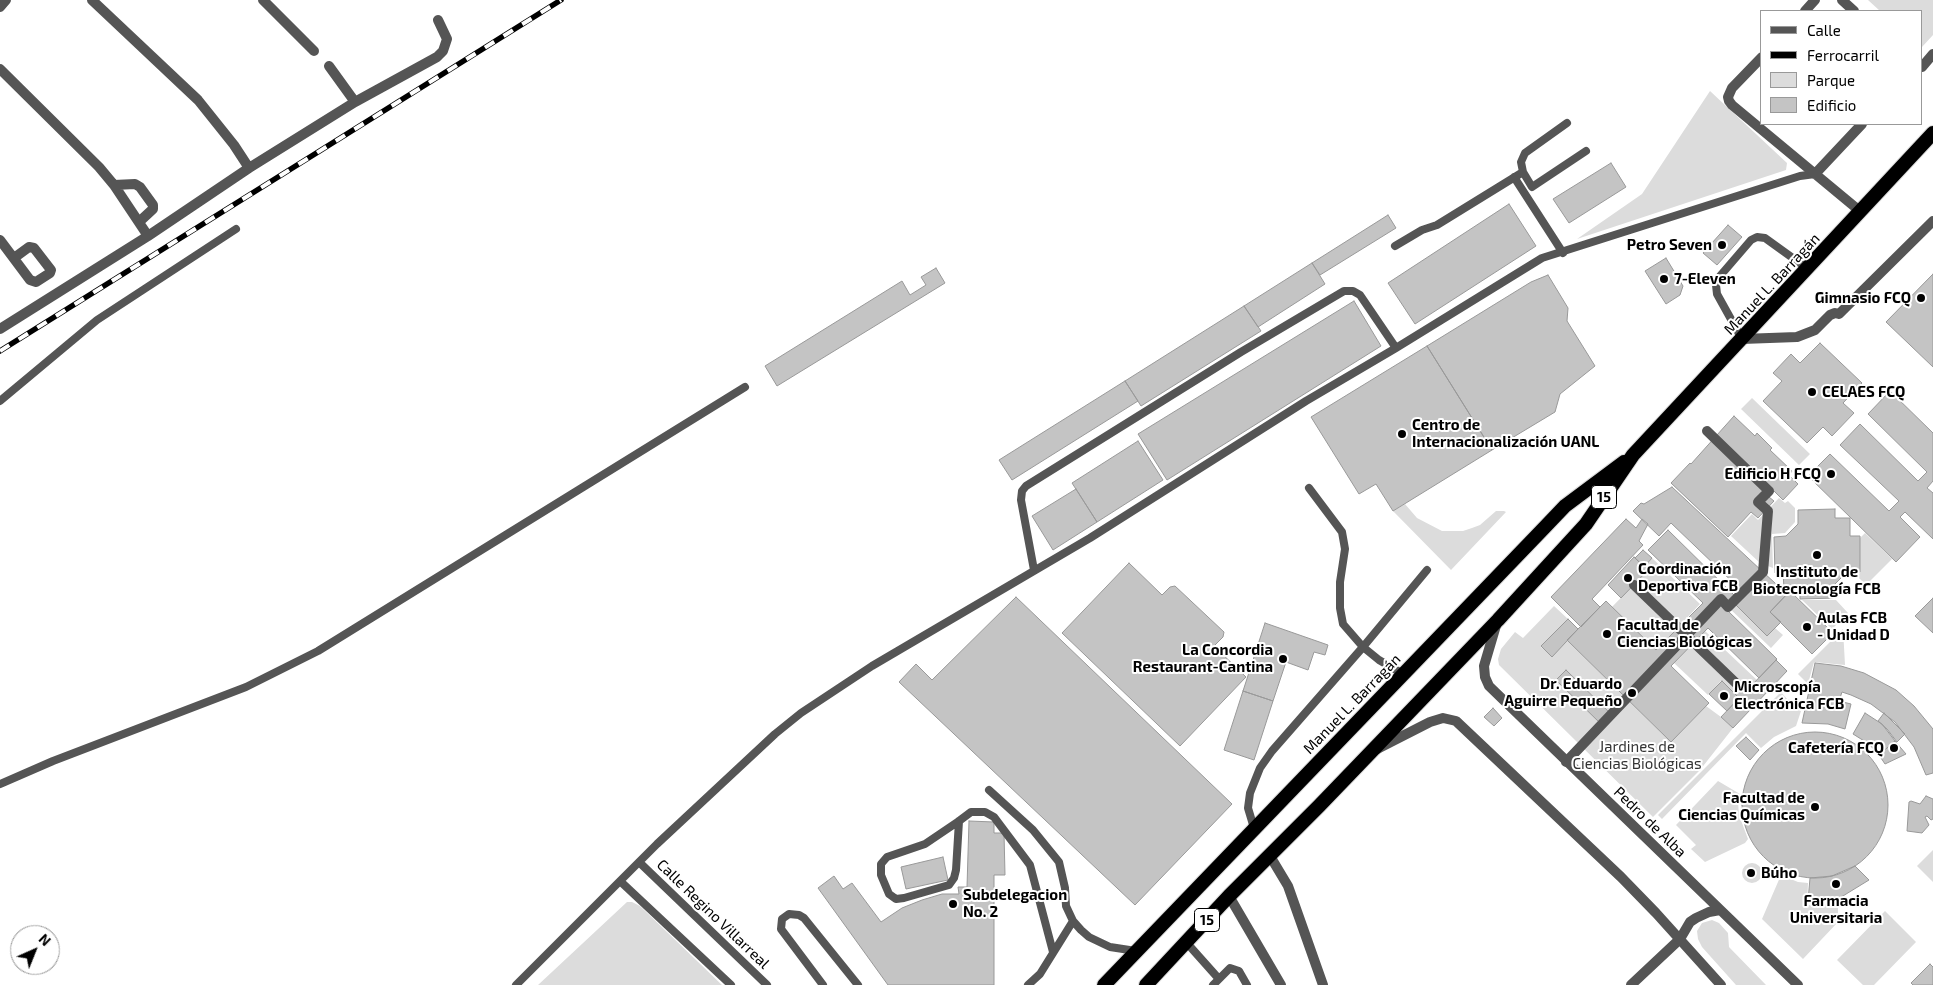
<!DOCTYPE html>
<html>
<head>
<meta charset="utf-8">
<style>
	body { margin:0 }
	#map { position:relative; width:1933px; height:985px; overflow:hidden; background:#fff; font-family:"Exo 2",sans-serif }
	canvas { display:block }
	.legend { position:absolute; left:1760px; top:10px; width:162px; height:115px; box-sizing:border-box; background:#fff; border:1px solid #999; margin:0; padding:6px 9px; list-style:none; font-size:15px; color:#000 }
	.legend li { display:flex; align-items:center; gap:10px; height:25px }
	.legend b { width:25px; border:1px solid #999 }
	.north { position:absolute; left:10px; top:925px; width:50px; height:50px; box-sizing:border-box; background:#fff; border:1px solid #999; border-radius:50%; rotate:44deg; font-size:14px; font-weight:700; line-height:20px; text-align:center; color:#000 }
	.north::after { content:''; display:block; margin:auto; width:18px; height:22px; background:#000; clip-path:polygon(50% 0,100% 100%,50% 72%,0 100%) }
</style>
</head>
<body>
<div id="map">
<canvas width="1933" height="985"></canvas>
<ul class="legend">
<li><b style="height:6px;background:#555"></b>Calle</li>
<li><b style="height:6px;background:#000"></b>Ferrocarril</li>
<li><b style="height:14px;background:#dcdcdc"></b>Parque</li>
<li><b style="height:14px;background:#c4c4c4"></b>Edificio</li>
</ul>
<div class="north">N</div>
</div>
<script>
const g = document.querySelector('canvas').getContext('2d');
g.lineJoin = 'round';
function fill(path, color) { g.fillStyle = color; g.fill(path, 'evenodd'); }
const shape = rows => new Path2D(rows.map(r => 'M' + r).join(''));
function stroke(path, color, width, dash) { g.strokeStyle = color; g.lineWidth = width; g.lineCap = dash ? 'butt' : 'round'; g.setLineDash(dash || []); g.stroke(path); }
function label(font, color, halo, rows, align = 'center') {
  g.font = font + ' "Exo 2",sans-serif'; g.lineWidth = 4; g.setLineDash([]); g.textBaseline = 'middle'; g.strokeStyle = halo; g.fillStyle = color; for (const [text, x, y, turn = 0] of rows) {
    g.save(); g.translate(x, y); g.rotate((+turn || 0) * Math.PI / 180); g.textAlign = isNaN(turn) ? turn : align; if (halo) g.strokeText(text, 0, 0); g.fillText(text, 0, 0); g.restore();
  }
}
fill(shape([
	[1868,0,1933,0,1933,35,1922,47,1922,11,1880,11],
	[1710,91,1787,163,1786,170,1577,239,1642,194],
	[1752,398,1810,454,1799,465,1741,409],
	[1779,498,1785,503,1788,501,1795,508,1795,522,1785,533,1772,534,1773,568,1760,563,1731,536,1752,514,1758,520],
	[1405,504,1417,518,1442,531,1463,531,1472,528,1480,525,1496,511,1504,511,1506,512,1451,570,1393,511],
	[1865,533,1892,559,1866,585,1858,577,1860,572,1860,538],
	[1652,558,1700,604,1656,651,1611,608,1647,571,1644,567],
	[1802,600,1836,600,1848,613,1832,629],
	[1733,602,1767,636,1775,628,1783,635,1771,648,1728,607],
	[1554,606,1568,619,1541,647,1552,656,1567,640,1671,742,1706,706,1721,717,1733,728,1700,770,1653,817,1499,665,1498,659,1501,649,1515,632,1523,638],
	[1566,670,1611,714,1557,680],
	[1843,629,1845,665,1814,662,1808,684,1798,674],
	[1705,631,1757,680,1750,687,1745,682,1734,693,1721,681,1708,695,1674,663],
	[1781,692,1787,699,1804,702,1796,726,1774,737,1761,748,1746,733,1662,819,1658,815],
	[1718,781,1740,794,1738,802,1739,815,1748,839,1745,843,1705,862,1691,849,1696,845,1676,825],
	[1933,850,1933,882,1917,866],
	'1742 873a10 10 0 1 1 20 0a10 10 0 1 1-20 0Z',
	[1781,875,1798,882,1808,883,1807,905,1838,904,1838,922,1803,959,1762,919],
	[627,902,632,902,640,906,722,985,538,985],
	[1885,911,1916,942,1874,985,1863,985,1837,960],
	[1712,920,1719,923,1728,933,1729,947,1766,985,1736,985,1702,947,1698,939,1697,931,1702,923]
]), '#dcdcdc');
const building = shape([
	[1611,163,1626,187,1569,223,1553,199,1611,163],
	[1509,204,1536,246,1415,324,1388,283,1509,204],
	[1388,215,1396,228,1320,275,1312,263,1388,215],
	[1728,225,1742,237,1717,265,1703,253,1728,225],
	[1666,258,1683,286,1680,295,1666,304,1645,271,1666,258],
	[1312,263,1325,284,1258,327,1244,306,1312,263],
	[936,268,945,283,777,386,765,366,902,281,910,295,926,285,921,277,936,268],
	[1933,274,1933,367,1886,322,1933,274],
	[1548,275,1568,308,1567,321,1595,366,1560,394,1555,412,1492,450,1427,346,1531,282,1548,275],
	[1354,301,1381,346,1167,480,1138,434,1354,301],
	[1244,306,1261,331,1141,406,1125,381,1244,306],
	[1820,343,1862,383,1843,403,1854,413,1832,436,1823,427,1807,443,1763,401,1782,381,1773,373,1791,354,1800,363,1820,343],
	[1427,346,1492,450,1393,511,1376,484,1359,494,1311,417,1427,346],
	[1125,381,1138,401,1012,480,999,460,1125,381],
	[1890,391,1933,433,1933,481,1927,488,1933,493,1933,539,1905,512,1900,517,1920,537,1896,562,1808,476,1830,454,1889,511,1899,501,1840,445,1860,424,1918,481,1927,472,1868,414,1890,391],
	[1734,416,1755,436,1757,433,1772,448,1770,450,1792,471,1789,475,1798,484,1783,500,1774,491,1769,497,1774,501,1758,518,1751,512,1728,537,1671,483,1690,463,1691,464,1734,416],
	[1138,441,1163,480,1097,522,1072,483,1138,441],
	[1672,487,1763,572,1743,592,1671,523,1659,536,1633,511,1641,503,1644,504,1672,487],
	[1076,489,1097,522,1053,550,1032,516,1076,489],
	[1835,509,1835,518,1850,518,1850,536,1860,536,1860,572,1847,572,1835,584,1836,598,1800,599,1800,588,1784,589,1783,572,1775,573,1774,537,1786,536,1798,524,1798,510,1835,509],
	[1626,519,1636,528,1642,519,1648,524,1639,541,1643,545,1592,599,1600,607,1581,627,1551,597,1626,519],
	[1668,530,1737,598,1726,609,1777,659,1759,678,1708,628,1671,666,1709,703,1671,742,1567,640,1606,601,1656,650,1703,603,1648,550,1668,530],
	[1643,550,1652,558,1644,567,1635,558,1643,550],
	[1634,557,1648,570,1621,598,1608,585,1634,557],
	[1129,563,1162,595,1170,587,1175,586,1224,632,1223,637,1214,646,1246,677,1180,746,1062,633,1129,563],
	[1763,572,1787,594,1770,612,1781,622,1767,636,1733,602,1763,572],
	[1790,591,1833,633,1812,654,1770,612,1790,591],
	[1016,597,1232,804,1135,905,899,682,916,664,932,680,1016,597],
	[1933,598,1933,633,1915,616,1933,598],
	[1568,619,1578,629,1552,657,1541,646,1568,619],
	[1265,623,1328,645,1325,655,1314,652,1308,670,1286,662,1273,701,1243,691,1265,623],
	[1776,660,1787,671,1733,728,1721,717,1739,698,1734,693,1745,682,1750,687,1776,660],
	[1815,663,1841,666,1864,673,1896,690,1914,706,1933,729,1933,773,1926,775,1914,747,1895,722,1871,704,1851,695,1842,692,1839,701,1851,704,1845,729,1828,724,1802,723,1815,663],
	[1566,670,1612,715,1602,725,1556,680,1566,670],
	[1722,681,1739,698,1727,711,1709,694,1722,681],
	[1243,691,1273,701,1254,760,1224,750,1243,691],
	[1493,708,1502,718,1494,726,1484,717,1493,708],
	[1865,713,1882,724,1895,741,1879,755,1869,744,1853,734,1865,713],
	[1884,713,1905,734,1897,742,1887,729,1878,721,1884,713],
	'1742 805a73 73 0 1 1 146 0a73 73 0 1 1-146 0Z',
	[1746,737,1759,750,1750,760,1736,746,1746,737],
	[1895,741,1906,754,1885,764,1879,755,1895,741],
	[1926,796,1933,799,1933,819,1931,820,1927,816,1925,817,1929,825,1922,833,1907,831,1909,802,1911,801,1920,804,1926,796],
	[969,821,994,822,994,833,1004,833,1005,875,994,875,994,985,888,985,818,888,834,876,843,889,852,883,881,922,902,908,922,900,942,894,959,894,958,887,967,887,969,821],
	[943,857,948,880,906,889,901,867,943,857],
	[1855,866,1869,880,1838,899,1808,901,1810,878,1832,876,1855,866],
	[1930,964,1933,967,1933,985,1913,985,1911,983,1930,964]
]);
fill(building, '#c4c4c4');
stroke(building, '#999', 1);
const trunk = shape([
	[1104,985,1544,528,1565,506,1624,462],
	[1146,985,1229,896,1319,806,1498,620,1586,524,1633,455,1933,133]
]);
stroke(trunk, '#dbdbdb', 16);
stroke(shape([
	[1567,123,1525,153,1521,162,1523,172,1532,187,1586,151],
	[1514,177,1563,253],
	[1395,246,1422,230,1437,225,1523,172],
	[1742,339,1717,294,1716,285,1720,276,1751,240,1757,237,1765,238,1808,269],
	[0,401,97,320,236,229],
	[1309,488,1342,532,1345,549,1340,582,1340,608,1343,624,1363,647,1427,570],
	[1034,570,1021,500,1022,491,1026,486,1241,352,1344,291,1353,291,1360,295,1396,348],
	[0,784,53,761,246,687,318,651,745,387],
	[989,790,1033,830,1059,862,1065,888,1066,906,1073,921,1081,930,1089,937,1110,947,1136,951],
	[959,821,956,870,954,878,949,885,904,898,896,899,889,894,881,875,881,864,887,857,925,844,959,821,971,812,985,812,994,817,1030,865,1053,952],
	[1254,828,1248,808,1250,793,1260,768,1272,751,1363,647,1379,660,1403,674],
	[639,862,767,985],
	[620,881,731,985],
	[1186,942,1219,979],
	[516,985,657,844,775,734,801,713,872,666,1090,538,1306,401,1396,348,1542,258,1800,176,1815,174],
	[823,985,781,929,782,919,789,914,799,915,804,918,858,985],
	[1028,985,1040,974,1073,921],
	[1213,985,1230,968,1239,971,1247,985]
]), '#555', 8);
stroke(shape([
	[1634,585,1740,687],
	[1566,762,1721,599,1728,607,1763,572,1768,511,1758,502,1769,491,1707,431]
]), '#555', 10);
stroke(shape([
	[92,0,198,100,234,145,249,168],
	[263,0,314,51],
	[1842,0,1854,11],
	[0,7,6,0],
	[1805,11,1815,0],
	[1762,57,1732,88,1728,97,1729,101,1732,105,1861,212],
	[329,66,355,102],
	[1922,67,1933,54],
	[0,69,99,167,114,185,148,236],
	[1815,174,1862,124],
	[114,185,135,184,140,187,153,205,153,209,139,222],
	[0,240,30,280,36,282,50,273,51,270,34,248,29,247,14,258],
	[0,329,148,236,249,168,355,102,437,57,443,51,447,39,438,20],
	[1742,339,1797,337,1815,330,1830,315,1835,313,1839,314,1933,221],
	[1270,856,1288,886,1323,985],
	[1229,896,1281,985],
	[1631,985,1680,939]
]), '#555', 10);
stroke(shape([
	[1497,622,1484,666,1485,677,1489,686,1798,985],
	[1377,749,1430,722,1443,718,1456,721,1621,877,1656,913,1721,985],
	[1680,939,1690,922,1696,918,1709,912,1720,910]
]), '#555', 10);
stroke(trunk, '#000', 14);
const rail = shape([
	[0,351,561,0]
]);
stroke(rail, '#000', 5.5);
stroke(rail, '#fff', 4, [11]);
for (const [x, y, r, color] of [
	[1722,245,5,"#000"],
	[1664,279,5,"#000"],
	[1921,298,5,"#000"],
	[1812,392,5,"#000"],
	[1402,434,5,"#000"],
	[1831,474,5,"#000"],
	[1817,555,5,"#000"],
	[1628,578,5,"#000"],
	[1807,627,5,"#000"],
	[1607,634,5,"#000"],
	[1283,659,5,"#000"],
	[1632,693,5,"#000"],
	[1724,696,5,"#000"],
	[1894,748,5,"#000"],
	[1815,807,5,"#000"],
	[1751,873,5,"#000"],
	[1836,884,5,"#000"],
	[953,904,5,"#000"]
]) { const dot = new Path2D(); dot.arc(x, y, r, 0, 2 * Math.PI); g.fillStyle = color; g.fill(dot); stroke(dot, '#fff', 2); }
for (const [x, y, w] of [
	[1604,497,25],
	[1207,920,25]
]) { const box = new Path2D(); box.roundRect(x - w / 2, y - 11.5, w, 23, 4); g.fillStyle = '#fff'; g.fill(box); stroke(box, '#000', 1); }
label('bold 14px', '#000', null, [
	["15",1604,497],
	["15",1207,920]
]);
label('bold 15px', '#000', '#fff', [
	["Petro Seven",1712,245,"right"],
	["7-Eleven",1674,279],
	["Gimnasio FCQ",1911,298,"right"],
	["CELAES FCQ",1822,392],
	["Centro de",1412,425],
	["Internacionalización UANL",1412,442],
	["Edificio H FCQ",1821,474,"right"],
	["Coordinación",1638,569],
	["Deportiva FCB",1638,586],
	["Instituto de",1817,572,"center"],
	["Biotecnología FCB",1817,589,"center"],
	["Aulas FCB",1817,618],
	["- Unidad D",1817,635],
	["Facultad de",1617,625],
	["Ciencias Biológicas",1617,642],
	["La Concordia",1273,650,"right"],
	["Restaurant-Cantina",1273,667,"right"],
	["Dr. Eduardo",1622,684,"right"],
	["Aguirre Pequeño",1622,701,"right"],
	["Microscopía",1734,687],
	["Electrónica FCB",1734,704],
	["Cafetería FCQ",1884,748,"right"],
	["Facultad de",1805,798,"right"],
	["Ciencias Químicas",1805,815,"right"],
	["Búho",1761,873],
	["Subdelegacion",963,895],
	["No. 2",963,912],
	["Farmacia",1836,901,"center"],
	["Universitaria",1836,918,"center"]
], 'left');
label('15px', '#000', '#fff', [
	["Manuel L. Barragán",1772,284,-47],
	["Manuel L. Barragán",1352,704,-46],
	["Pedro de Alba",1650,822,44],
	["Calle Regino Villarreal",713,914,44]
]);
label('15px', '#333', '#fff', [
	["Jardines de",1637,747],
	["Ciencias Biológicas",1637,764]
]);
</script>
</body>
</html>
